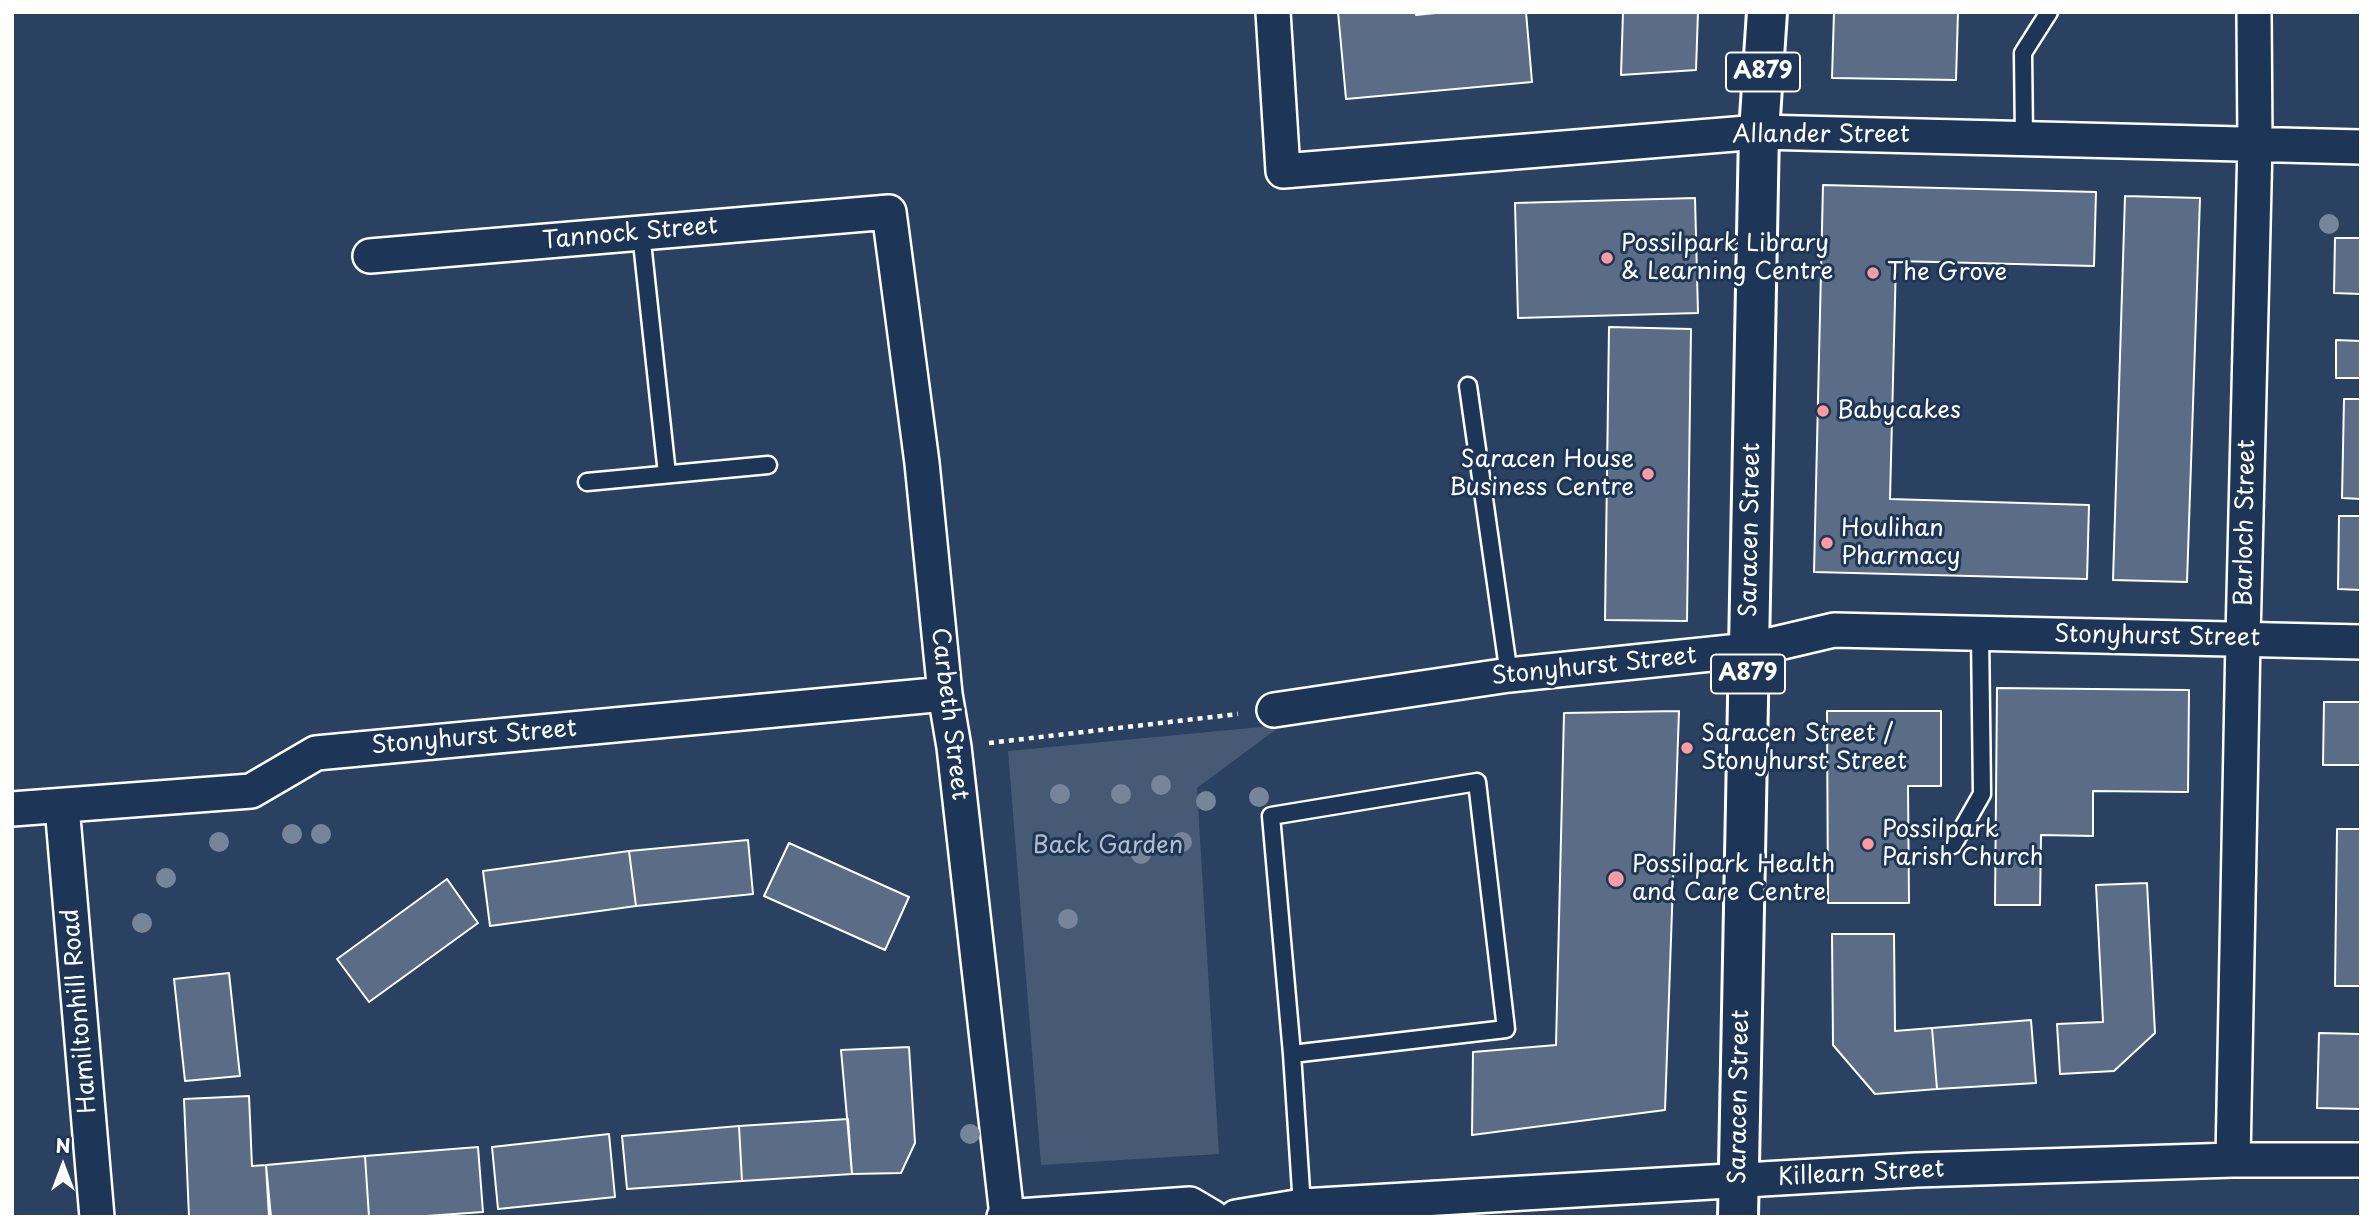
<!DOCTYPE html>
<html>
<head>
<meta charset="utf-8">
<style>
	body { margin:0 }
	#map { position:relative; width:2373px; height:1229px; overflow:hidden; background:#2a4161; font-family:"Playpen Sans",sans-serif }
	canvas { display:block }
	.frame { position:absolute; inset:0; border:14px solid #fff; pointer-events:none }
	.north { position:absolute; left:28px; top:1131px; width:70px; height:70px; -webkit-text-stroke:5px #1d3557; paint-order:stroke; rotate:0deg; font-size:19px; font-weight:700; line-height:28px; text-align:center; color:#fff }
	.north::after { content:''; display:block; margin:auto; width:24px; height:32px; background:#fff; clip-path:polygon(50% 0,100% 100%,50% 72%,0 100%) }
</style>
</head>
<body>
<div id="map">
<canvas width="2373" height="1229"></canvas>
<div class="frame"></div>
<div class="north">N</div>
</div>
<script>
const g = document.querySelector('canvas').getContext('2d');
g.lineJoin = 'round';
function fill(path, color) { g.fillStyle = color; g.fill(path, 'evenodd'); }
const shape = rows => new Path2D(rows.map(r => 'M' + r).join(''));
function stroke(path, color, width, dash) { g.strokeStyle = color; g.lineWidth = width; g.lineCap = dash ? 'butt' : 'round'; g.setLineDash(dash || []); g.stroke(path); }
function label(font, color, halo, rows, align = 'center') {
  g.font = font + ' "Playpen Sans",sans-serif'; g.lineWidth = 6; g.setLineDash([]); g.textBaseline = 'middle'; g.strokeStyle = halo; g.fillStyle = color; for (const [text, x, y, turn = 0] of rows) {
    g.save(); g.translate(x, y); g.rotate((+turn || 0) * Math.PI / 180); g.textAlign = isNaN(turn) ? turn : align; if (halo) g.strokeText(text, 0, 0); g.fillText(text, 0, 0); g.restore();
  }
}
fill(shape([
	[1282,725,1197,788,1219,1154,1041,1165,1008,751]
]), '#465975');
const building = shape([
	[1338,12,1415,12,1416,15,1445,12,1526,12,1532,82,1346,99,1338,12],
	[1623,12,1698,12,1696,70,1621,75,1623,12],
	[1834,12,1958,12,1956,80,1832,78,1834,12],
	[1823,185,2096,192,2094,266,1896,261,1890,499,2089,505,2087,579,1814,572,1823,185],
	[2125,196,2200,198,2187,582,2113,580,2125,196],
	[1695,198,1698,313,1518,318,1515,203,1695,198],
	[2335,238,2361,238,2361,294,2334,293,2335,238],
	[1609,327,1691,329,1687,621,1605,620,1609,327],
	[2336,340,2361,341,2361,378,2336,378,2336,340],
	[2344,399,2361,399,2361,499,2342,498,2344,399],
	[2339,516,2361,516,2361,590,2338,589,2339,516],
	[1997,688,2189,690,2188,792,2093,791,2093,836,2041,835,2040,905,1995,905,1997,688],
	[2324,702,2361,702,2361,765,2323,765,2324,702],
	[1679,711,1665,1110,1472,1135,1473,1052,1556,1045,1564,713,1679,711],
	[1827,711,1941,711,1941,786,1908,786,1909,903,1828,903,1827,711],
	[2337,829,2361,829,2361,986,2335,986,2337,829],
	[748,840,753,894,636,906,629,851,748,840],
	[789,843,909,897,885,950,764,896,789,843],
	[629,851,636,906,490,926,483,871,629,851],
	[447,879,478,923,369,1002,337,959,447,879],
	[2147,883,2155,1033,2114,1071,2060,1074,2057,1024,2103,1022,2096,885,2147,883],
	[1832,934,1894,934,1895,1031,1932,1028,1937,1089,1875,1094,1833,1045,1832,934],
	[229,973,240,1076,185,1081,174,979,229,973],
	[2031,1020,2036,1083,1937,1089,1932,1028,2031,1020],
	[2319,1033,2361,1034,2361,1109,2317,1108,2319,1033],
	[909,1047,915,1143,901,1173,852,1174,841,1050,909,1047],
	[249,1096,252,1166,266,1165,269,1217,189,1217,184,1099,249,1096],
	[848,1119,852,1174,742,1181,739,1126,848,1119],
	[739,1126,742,1181,627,1189,622,1136,739,1126],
	[609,1134,615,1197,498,1209,492,1147,609,1134],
	[478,1147,483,1212,412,1217,369,1217,365,1156,478,1147],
	[365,1156,369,1217,271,1217,266,1165,365,1156]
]);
fill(building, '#5b6c86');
stroke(building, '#fff', 2);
const lane = shape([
	[2024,138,2023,53,2049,12],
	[641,233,667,474],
	[1468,386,1509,675],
	[587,482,768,465],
	[1953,845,1982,794,1980,633],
	[1292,1054,1506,1029,1477,782,1271,816,1292,1054,1302,1206]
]);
const street = shape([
	[1273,12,1283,171,1759,132,2361,147],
	[370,256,889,212,922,463,945,694,954,747,1007,1216],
	[1274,710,1509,675,1749,650,1834,630,2361,642],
	[62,806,97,1217],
	[12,809,251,791,316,753,945,694],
	[2233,1160,2243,638,2255,144,2254,12],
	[1004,1217,1190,1204,1212,1217],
	[1236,1217,1302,1206,1916,1170,2233,1160,2361,1160]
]);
const primary = shape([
	[1738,1217,1759,132,1767,12]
]);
stroke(lane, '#fff', 21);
stroke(street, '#fff', 38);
stroke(primary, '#fff', 44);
stroke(shape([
	[989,743,1238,714]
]), '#fff', 4.5, [5, 5]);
stroke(lane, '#1d3557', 16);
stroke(street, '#1d3557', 33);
stroke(primary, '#1d3557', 38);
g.fillStyle = '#76859a';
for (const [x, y] of [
	[2329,224],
	[1161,785],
	[1060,794],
	[1121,794],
	[1259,797],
	[1206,801],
	[292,834],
	[321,834],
	[219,842],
	[1182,842],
	[1141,854],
	[166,878],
	[1068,919],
	[142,923],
	[970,1134]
]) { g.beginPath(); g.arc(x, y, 10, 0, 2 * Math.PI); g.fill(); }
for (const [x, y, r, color] of [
	[1607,258,7,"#ff9aa2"],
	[1873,273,7,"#ff9aa2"],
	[1823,411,7,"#ff9aa2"],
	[1648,474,7,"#ff9aa2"],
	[1827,543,7,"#ff9aa2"],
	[1687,748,7,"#ff9aa2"],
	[1868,844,7,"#ff9aa2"],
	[1616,879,9,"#ff9aa2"]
]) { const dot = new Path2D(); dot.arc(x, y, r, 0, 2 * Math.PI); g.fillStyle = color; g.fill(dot); stroke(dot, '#1d3557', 2.5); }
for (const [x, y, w] of [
	[1763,72,74],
	[1748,674,74]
]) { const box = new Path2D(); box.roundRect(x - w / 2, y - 19.5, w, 39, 5); g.fillStyle = '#1d3557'; g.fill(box); stroke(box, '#fff', 2); }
label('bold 23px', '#fff', null, [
	["A879",1763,72],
	["A879",1748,674]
]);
label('24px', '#fff', '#1d3557', [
	["Allander Street",1821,135],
	["Tannock Street",630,234,-5],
	["Barloch Street",2246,523,-89],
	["Saracen Street",1751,530,-89],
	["Stonyhurst Street",2157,637,1],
	["Stonyhurst Street",1594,667,-6],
	["Carbeth Street",949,714,83],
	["Stonyhurst Street",474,738,-5],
	["Hamiltonhill Road",80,1011,-95],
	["Saracen Street",1740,1097,-89],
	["Killearn Street",1861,1174,-3]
]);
label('24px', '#fff', '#1d3557', [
	["Possilpark Library",1621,244],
	["& Learning Centre",1621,272],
	["The Grove",1887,273],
	["Babycakes",1837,411],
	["Saracen House",1634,460,"right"],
	["Business Centre",1634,488,"right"],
	["Houlihan",1841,529],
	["Pharmacy",1841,557],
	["Saracen Street /",1701,734],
	["Stonyhurst Street",1701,762],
	["Possilpark",1882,830],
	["Parish Church",1882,858],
	["Possilpark Health",1632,865],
	["and Care Centre",1632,893]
], 'left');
label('24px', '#b5bdc8', '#1d3557', [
	["Back Garden",1108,846]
]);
</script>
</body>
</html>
